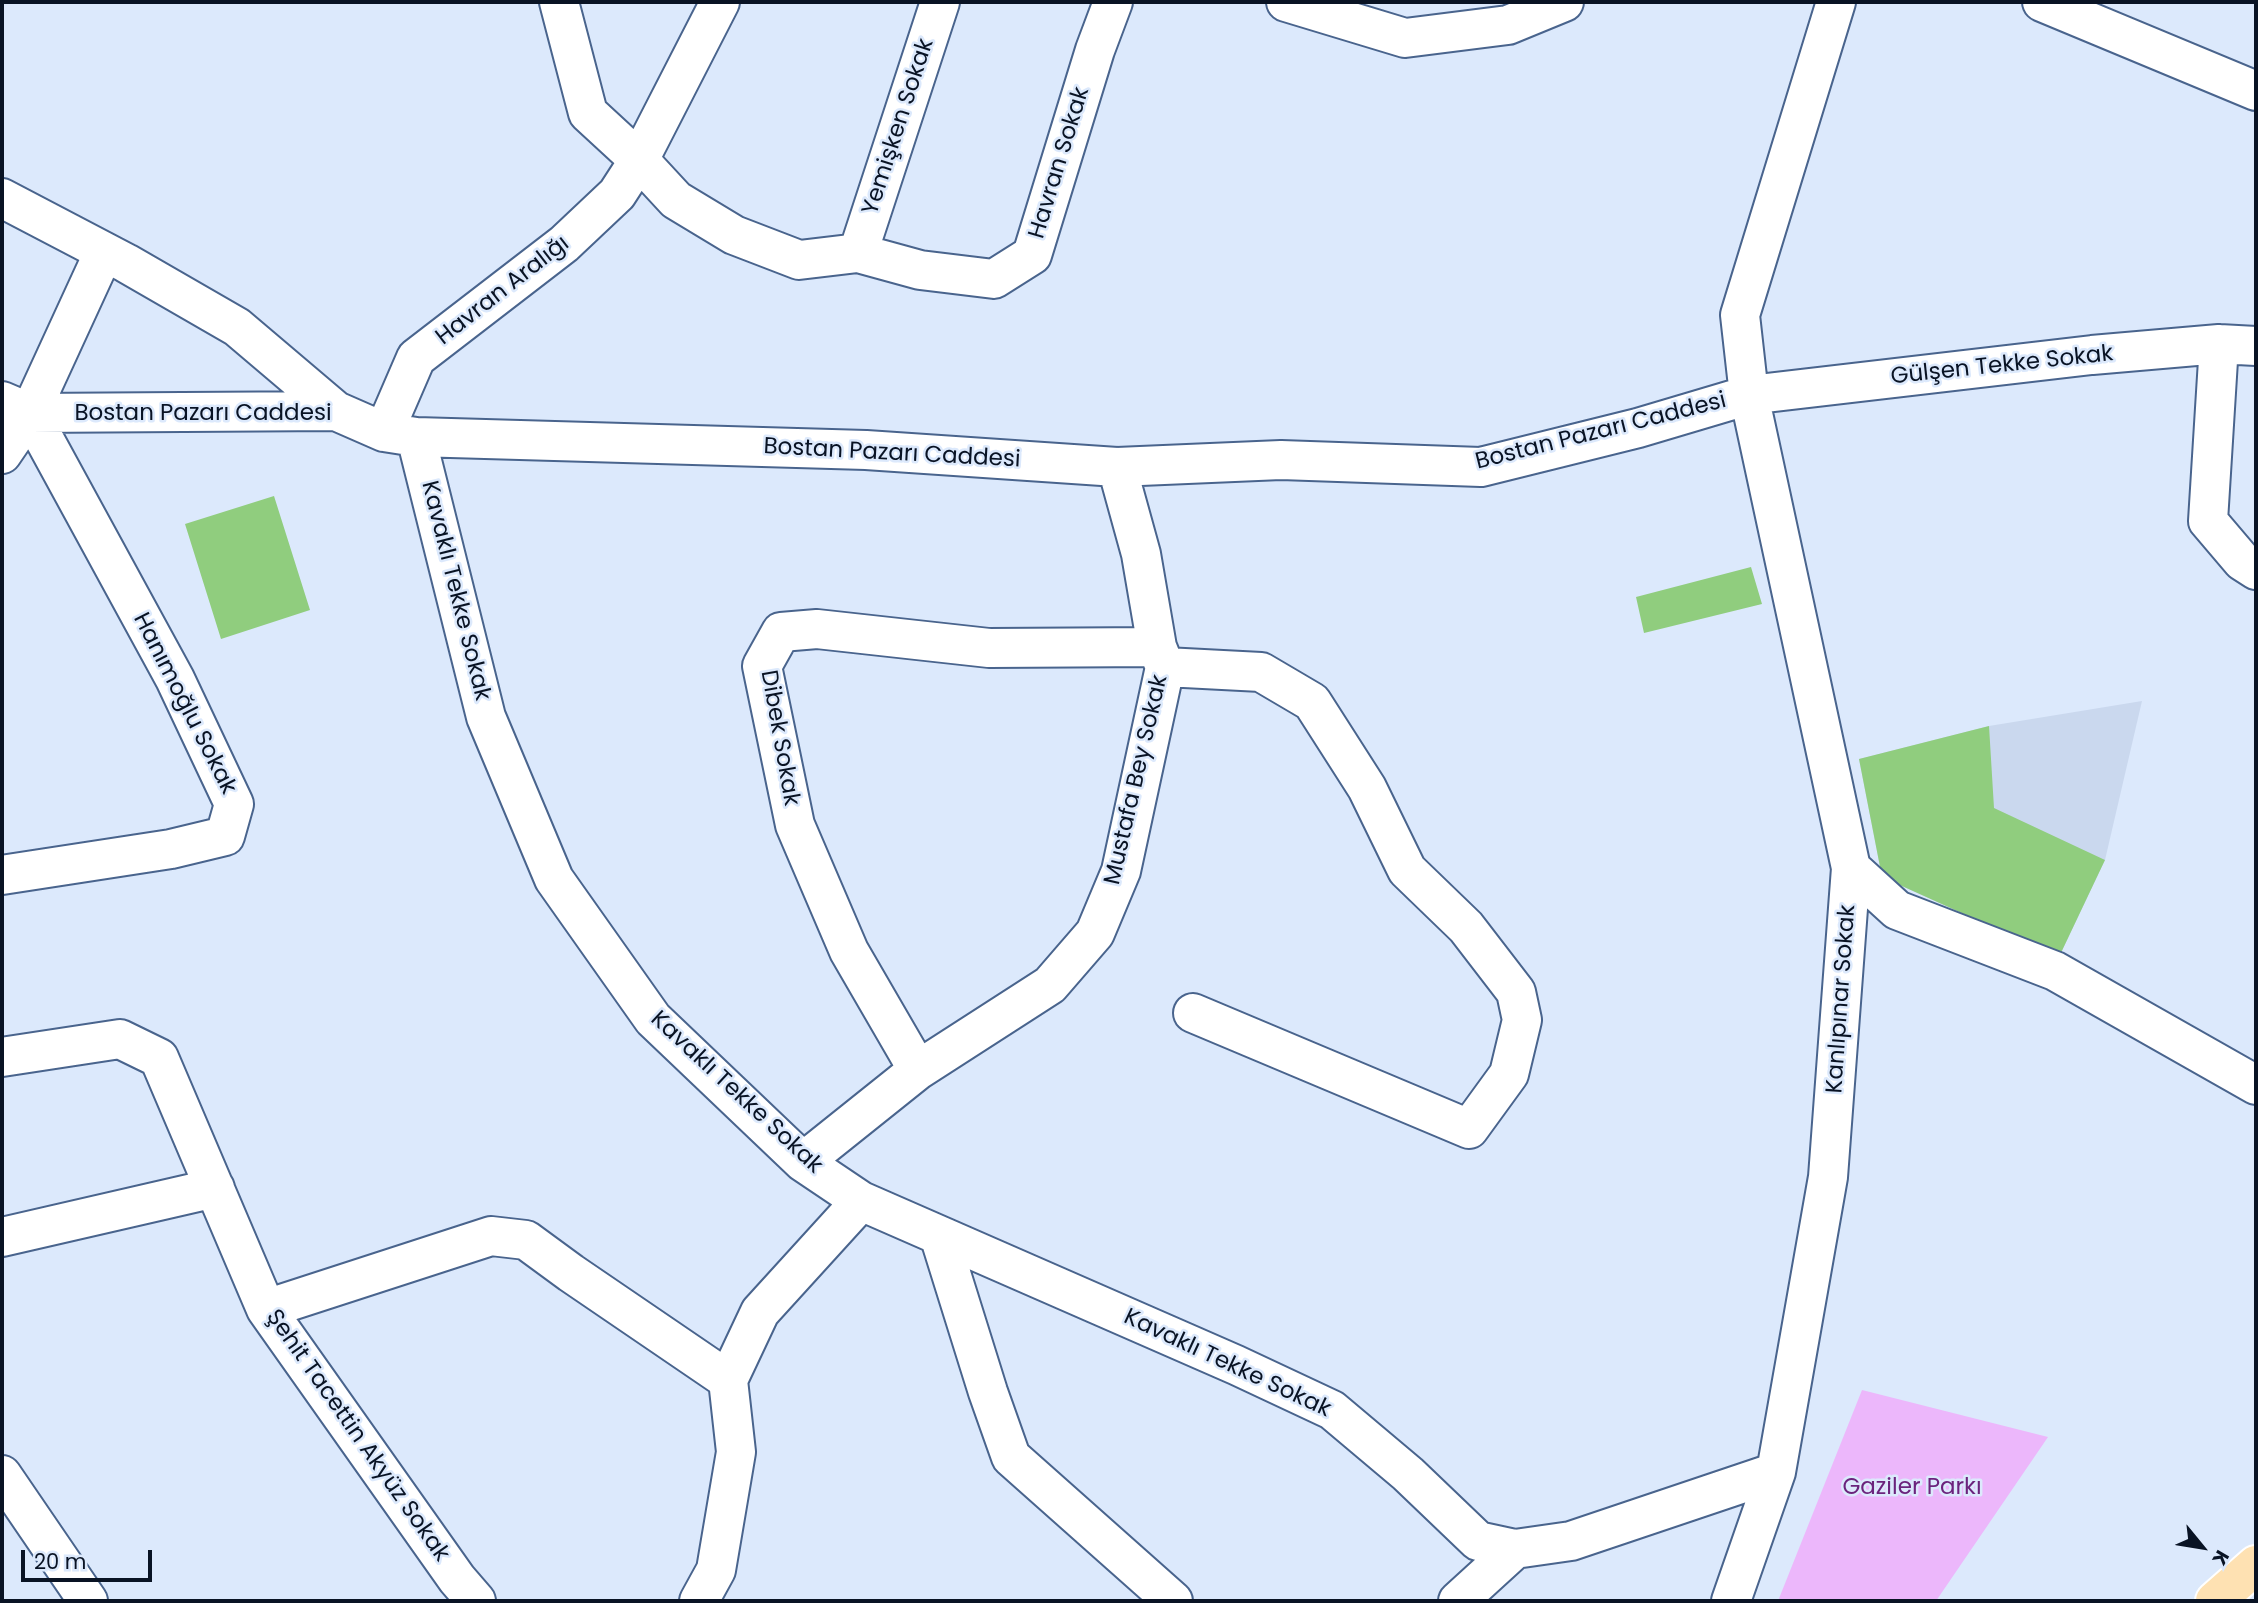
<!DOCTYPE html>
<html>
<head>
<meta charset="utf-8">
<style>
	body { margin:0 }
	#map { position:relative; width:2258px; height:1603px; overflow:hidden; background:#dce9fc; font-family:Poppins,sans-serif }
	canvas { display:block }
	.frame { position:absolute; inset:0; border:4px solid #091324; pointer-events:none }
	.north { position:absolute; left:2167px; top:1512px; width:70px; height:70px; -webkit-text-stroke:5px #dce9fc; paint-order:stroke; rotate:120deg; font-size:19px; font-weight:700; line-height:28px; text-align:center; color:#091324 }
	.north::after { content:''; display:block; margin:auto; width:24px; height:32px; background:#091324; clip-path:polygon(50% 0,100% 100%,50% 72%,0 100%) }
	.scale { position:absolute; left:21px; top:1550px; width:131px; height:32px; box-sizing:border-box; border:4px solid #091324; border-top:0; padding-left:9px; font-size:21px; line-height:24px; white-space:nowrap; color:#091324; -webkit-text-stroke:5px #dce9fc; paint-order:stroke }
</style>
</head>
<body>
<div id="map">
<canvas width="2258" height="1603"></canvas>
<div class="frame"></div>
<div class="north">K</div>
<div class="scale">20 m</div>
</div>
<script>
const g = document.querySelector('canvas').getContext('2d');
g.lineJoin = 'round';
function fill(path, color) { g.fillStyle = color; g.fill(path, 'evenodd'); }
const shape = rows => new Path2D(rows.map(r => 'M' + r).join(''));
function stroke(path, color, width, dash) { g.strokeStyle = color; g.lineWidth = width; g.lineCap = dash ? 'butt' : 'round'; g.setLineDash(dash || []); g.stroke(path); }
function label(font, color, halo, rows, align = 'center') {
  g.font = font + ' Poppins,sans-serif'; g.lineWidth = 5; g.setLineDash([]); g.textBaseline = 'middle'; g.strokeStyle = halo; g.fillStyle = color; for (const [text, x, y, turn = 0] of rows) {
    g.save(); g.translate(x, y); g.rotate((+turn || 0) * Math.PI / 180); g.textAlign = isNaN(turn) ? turn : align; if (halo) g.strokeText(text, 0, 0); g.fillText(text, 0, 0); g.restore();
  }
}
fill(shape([
	[2142,701,2105,860,2059,957,1882,877,1859,759,1989,726]
]), '#cad8ee');
fill(shape([
	[1862,1390,2048,1437,1936,1601,1778,1601]
]), '#ecb7fb');
fill(shape([
	[274,496,310,610,221,639,185,524],
	[1751,567,1762,604,1644,633,1636,597],
	[1989,726,1994,808,2105,860,2059,957,1882,877,1859,759]
]), '#90cd7e');
const minor = shape([
	[559,2,588,113,639,160,676,200,734,235,799,260,858,253,920,270,994,279,1032,255,1095,50,1113,2],
	[1286,2,1405,38,1508,25,1564,2],
	[2042,2,2256,91],
	[2,198,126,263,237,327,336,411],
	[858,253,940,2],
	[2219,344,2208,521,2242,561,2256,570],
	[2,401,30,413,336,411,384,432,416,437,866,450,1117,467,1281,460,1481,467,1638,428,1749,395,2092,355,2219,344,2256,346],
	[384,432,416,358,564,244,617,194,639,160,720,2],
	[416,437,486,717,554,879,653,1019,803,1162,861,1201,1236,1365,1332,1410,1408,1474,1478,1541,1515,1549,1571,1541,1776,1472],
	[2,454,30,413,104,252],
	[1165,667,1261,672,1312,702,1367,788,1407,870,1466,927,1516,992,1522,1020,1509,1074,1469,1129,1193,1013],
	[1851,868,1897,910,2055,971,2256,1085],
	[2,875,171,849,225,836,234,804,175,679,30,413],
	[2,1057,120,1039,159,1058,266,1309,457,1579,476,1601],
	[918,1070,849,951,795,825,762,666,781,632,817,629,989,648,1157,647],
	[803,1162,918,1070,1050,985,1095,933,1121,871,1165,667,1157,647,1141,554,1117,467],
	[939,1235,988,1392,1011,1457,1173,1601],
	[2,1237,215,1188],
	[266,1309,491,1236,526,1240,571,1273,728,1380],
	[2,1475,88,1601],
	[699,1601,716,1570,736,1452,728,1380,760,1312,861,1201],
	[1458,1601,1515,1549],
	[1731,1601,1776,1472,1828,1177,1851,868,1749,395,1740,315,1836,2]
]);
const major = shape([
	[2215,1601,2256,1565]
]);
stroke(minor, '#49648d', 42);
stroke(major, '#fff', 42);
stroke(minor, '#fff', 38);
stroke(major, '#fee1b2', 38);
label('23px', '#091324', '#dce9fc', [
	["Yemişken Sokak",899,127,-72],
	["Havran Sokak",1060,163,-73],
	["Havran Aralığı",503,291,-38],
	["Gülşen Tekke Sokak",2002,366,-6],
	["Bostan Pazarı Caddesi",203,414],
	["Bostan Pazarı Caddesi",1601,432,-14],
	["Bostan Pazarı Caddesi",892,454,3],
	["Kavaklı Tekke Sokak",455,591,76],
	["Hanımoğlu Sokak",184,704,63],
	["Dibek Sokak",779,738,80],
	["Mustafa Bey Sokak",1137,780,-77],
	["Kanlıpınar Sokak",1842,999,-86],
	["Kavaklı Tekke Sokak",736,1093,43],
	["Kavaklı Tekke Sokak",1227,1364,25],
	["Şehit Tacettin Akyüz Sokak",357,1436,55]
]);
label('23px', '#6b237d', '#dce9fc', [
	["Gaziler Parkı",1912,1488]
]);
</script>
</body>
</html>
